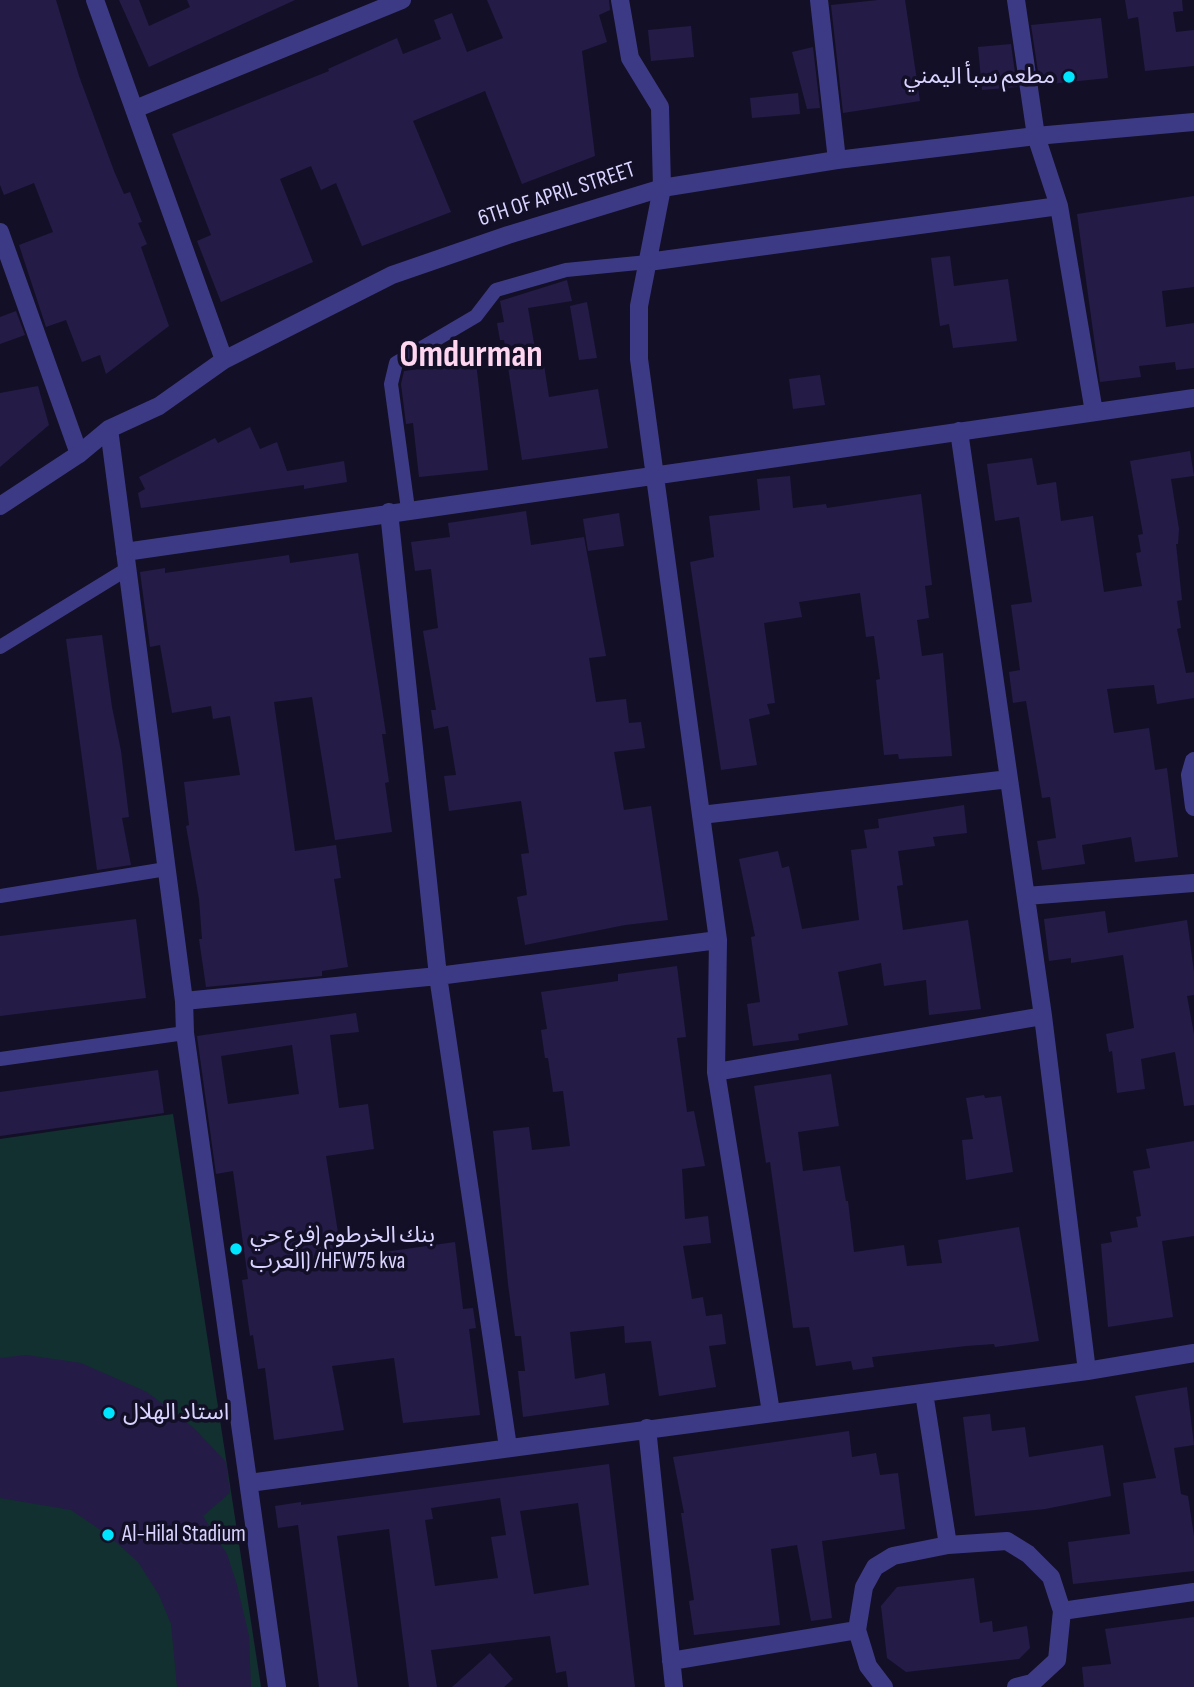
<!DOCTYPE html>
<html>
<head>
<meta charset="utf-8">
<style>
	body { margin:0 }
	canvas { display:block; background:#130f26 }
</style>
</head>
<body>
<canvas width="1194" height="1687"></canvas>
<script>
const g = document.querySelector('canvas').getContext('2d');
g.lineJoin = 'round';
function fill(path, color) { g.fillStyle = color; g.fill(path, 'evenodd'); }
const shape = rows => new Path2D(rows.map(r => 'M' + r).join(''));
function stroke(path, color, width, dash) { g.strokeStyle = color; g.lineWidth = width; g.lineCap = dash ? 'butt' : 'round'; g.setLineDash(dash || []); g.stroke(path); }
function label(font, color, halo, rows, align = 'center') {
  g.font = font + ' "Sofia Sans Condensed","Noto Sans Arabic",sans-serif'; g.lineWidth = 7; g.setLineDash([]); g.textBaseline = 'middle'; g.strokeStyle = halo; g.fillStyle = color; for (const [text, x, y, turn = 0] of rows) {
    g.save(); g.translate(x, y); g.rotate((+turn || 0) * Math.PI / 180); g.textAlign = isNaN(turn) ? turn : align; if (halo) g.strokeText(text, 0, 0); g.fillText(text, 0, 0); g.restore();
  }
}
fill(shape([
	[173,1114,261,1687,0,1687,0,1139]
]), '#12302f');
fill(shape([
	[0,0,56,0,79,76,114,171,124,194,130,192,142,222,138,223,147,244,141,247,169,326,106,374,100,355,82,362,66,320,46,327,19,245,53,232,34,183,4,195,0,185],
	[119,0,139,0,149,26,190,7,187,0,295,0,149,67],
	[487,0,609,0,610,10,599,15,607,42,582,51,595,156,522,184,485,91,413,121,451,212,362,246,336,183,321,190,311,166,280,179,313,262,221,302,197,241,211,235,172,134,329,71,328,69,397,38,403,54,441,39,434,20,452,13,467,52,503,38],
	[878,0,905,0,920,101,843,113,831,5],
	[1125,0,1182,0,1183,11,1173,12,1176,32,1194,30,1194,66,1145,71,1138,17,1128,19],
	[1101,18,1108,78,1040,85,1031,25],
	[691,26,694,57,651,61,648,30],
	[1011,44,1017,87,982,90,978,47],
	[813,47,820,108,807,109,792,52],
	[798,93,800,114,752,118,750,98],
	[1194,196,1194,287,1162,291,1166,327,1194,323,1194,368,1176,370,1175,362,1139,366,1141,377,1100,382,1077,214],
	[950,256,954,286,1008,279,1017,341,953,348,949,324,940,326,931,258],
	[567,280,572,301,528,308,538,366,544,365,549,397,598,389,608,448,522,460,504,340,500,340,497,323,504,322,500,301],
	[587,302,597,358,579,360,570,306],
	[16,311,25,335,0,344,0,317],
	[476,362,488,470,419,477,413,423,406,424,401,384,404,371],
	[820,375,825,405,793,409,789,379],
	[38,386,49,425,0,467,0,393],
	[250,427,260,449,277,442,287,471,344,461,347,482,304,489,304,485,141,508,138,493,145,489,139,477,215,438,218,443],
	[1190,451,1194,476,1171,479,1179,529,1178,544,1176,544,1182,600,1177,601,1181,628,1177,629,1186,673,1194,672,1194,698,1157,704,1154,685,1107,689,1114,733,1149,728,1155,770,1167,768,1178,857,1135,862,1131,837,1082,845,1085,864,1042,870,1037,841,1056,838,1050,797,1042,798,1026,701,1013,703,1009,672,1020,670,1011,605,1032,602,1019,517,995,521,987,464,1032,458,1037,485,1056,482,1061,521,1093,516,1104,592,1142,586,1136,553,1141,552,1138,535,1143,534,1130,461],
	[790,476,793,508,826,504,827,508,921,494,932,585,925,586,929,618,917,620,922,656,943,653,952,756,899,759,898,754,884,755,876,680,880,679,874,636,866,637,860,593,799,602,802,617,764,623,775,703,767,704,770,714,749,719,757,765,721,770,690,562,714,557,709,516,760,510,757,479],
	[526,511,531,545,584,537,606,656,589,658,596,702,626,699,629,723,641,722,645,748,614,752,624,810,651,806,668,920,625,925,525,945,517,897,527,895,521,854,529,853,521,801,449,811,444,776,456,775,448,726,434,729,431,710,436,710,423,631,438,628,431,569,415,571,411,542,450,537,448,523],
	[619,513,624,546,588,551,583,519],
	[358,553,386,734,382,734,389,782,385,783,392,832,335,840,312,697,274,702,295,851,336,845,341,878,334,879,348,967,322,971,322,976,206,987,199,939,202,939,199,899,186,826,189,825,184,782,240,775,230,716,213,719,211,706,172,713,160,645,150,647,140,572,165,568,165,573,289,555,290,563],
	[102,635,112,707,121,751,129,817,122,818,131,865,97,870,66,639],
	[964,805,967,833,933,837,935,846,898,851,903,885,897,886,903,930,968,920,981,1009,929,1015,926,980,884,986,881,963,838,972,848,1025,798,1034,799,1040,753,1046,747,1004,760,1002,751,937,755,936,739,859,778,851,782,868,789,866,802,929,859,920,851,850,867,848,864,830,879,828,878,819],
	[1105,911,1108,933,1187,920,1194,972,1194,995,1187,996,1194,1034,1194,1105,1184,1106,1175,1052,1141,1059,1145,1089,1117,1093,1112,1051,1109,1052,1106,1034,1134,1028,1123,955,1071,963,1071,958,1049,961,1044,919],
	[136,919,146,998,0,1016,0,936],
	[677,966,686,1037,677,1038,687,1112,694,1111,705,1166,682,1169,685,1219,708,1216,711,1243,683,1246,692,1299,703,1297,706,1316,722,1314,726,1344,709,1346,716,1387,659,1396,651,1341,625,1343,624,1326,570,1332,575,1379,605,1373,609,1405,523,1417,518,1371,525,1371,521,1336,515,1336,508,1284,493,1131,529,1127,532,1150,570,1146,563,1091,553,1092,548,1058,545,1058,541,1030,547,1029,541,992,618,981,618,974],
	[356,1013,359,1032,330,1035,339,1108,368,1104,374,1149,326,1156,342,1258,455,1242,463,1309,473,1308,476,1328,469,1329,480,1415,403,1423,394,1358,332,1366,344,1430,274,1440,265,1368,258,1369,253,1335,250,1336,242,1280,248,1279,233,1171,216,1174,197,1036],
	[292,1045,299,1094,228,1104,221,1056],
	[158,1070,164,1113,0,1136,0,1092],
	[831,1074,839,1126,798,1132,803,1171,840,1166,846,1201,848,1201,854,1252,904,1245,907,1266,942,1263,938,1240,1019,1227,1039,1341,995,1347,994,1344,966,1346,872,1357,874,1367,853,1370,851,1361,816,1366,809,1327,793,1328,770,1162,766,1163,754,1086],
	[984,1095,985,1098,1001,1096,1013,1172,966,1180,962,1140,973,1139,966,1098],
	[1194,1141,1194,1236,1162,1241,1173,1317,1108,1327,1101,1244,1112,1242,1110,1232,1138,1227,1136,1217,1141,1216,1133,1171,1150,1168,1146,1149],
	[26,1355,81,1363,147,1392,194,1428,226,1462,230,1493,203,1516,227,1554,237,1585,249,1636,251,1687,177,1687,171,1624,159,1595,138,1562,108,1535,71,1510,0,1498,0,1358],
	[1187,1387,1194,1445,1174,1448,1181,1494,1188,1496,1194,1536,1194,1571,1073,1584,1068,1542,1130,1534,1123,1483,1156,1478,1135,1396],
	[990,1414,992,1431,1025,1427,1029,1457,1103,1445,1111,1496,1045,1509,975,1516,963,1417],
	[849,1431,852,1457,876,1453,880,1475,898,1473,905,1529,822,1541,832,1618,811,1621,797,1545,771,1549,780,1625,694,1635,689,1601,694,1600,681,1513,684,1513,673,1457],
	[609,1464,635,1687,568,1687,566,1671,556,1673,550,1636,431,1650,437,1687,409,1687,389,1529,337,1536,358,1687,319,1687,298,1525,278,1528,275,1506,301,1502,301,1505],
	[500,1498,506,1535,491,1537,498,1578,435,1586,425,1520,433,1519,431,1508],
	[578,1503,589,1585,534,1594,520,1511],
	[974,1578,980,1623,992,1621,993,1632,1027,1626,1030,1648,1019,1659,906,1672,887,1658,881,1606,897,1587],
	[1194,1617,1194,1687,1084,1687,1082,1667,1111,1664,1105,1629],
	[490,1653,513,1679,504,1687,452,1687]
]), '#241b47');
stroke(shape([
	[408,509,391,384,396,363,476,316,496,290,566,270,648,262],
	[0,647,127,569],
	[0,896,166,869],
	[0,1059,185,1033]
]), '#3d3a85', 14);
stroke(shape([
	[620,0,630,58,660,107,662,188,639,306,639,359,718,940,716,1072,771,1412],
	[819,0,837,160],
	[1016,0,1036,136,1059,206,1094,412],
	[135,109,402,0],
	[0,232,79,454],
	[648,262,1059,206],
	[959,431,1043,1016,1087,1371],
	[389,512,438,976,508,1447],
	[125,552,1194,398],
	[1194,761,1190,775,1194,807],
	[701,815,1009,779],
	[1026,896,1194,883],
	[184,1001,438,976,718,940],
	[716,1072,1043,1016],
	[924,1393,948,1545],
	[647,1428,674,1687],
	[249,1483,1087,1371,1194,1353],
	[1062,1611,1194,1592],
	[671,1661,857,1630],
	[884,1687,868,1666,857,1630,864,1587,875,1567,893,1556,948,1545,1007,1541,1028,1554,1051,1577,1062,1611,1057,1660,1032,1683,1016,1687]
]), '#3d3a85', 18);
stroke(shape([
	[95,0,224,360],
	[109,429,184,1001,185,1033,277,1687],
	[0,506,79,454,109,429,159,406,224,360,392,275,508,235,662,188,837,160,1036,136,1194,122]
]), '#3d3a85', 18);
for (const [x, y, r, color] of [
	[1069,77,7,"#00e5ff"],
	[236,1249,7,"#00e5ff"],
	[109,1413,7,"#00e5ff"],
	[108,1535,7,"#00e5ff"]
]) { const dot = new Path2D(); dot.arc(x, y, r, 0, 2 * Math.PI); g.fillStyle = color; g.fill(dot); stroke(dot, '#130f26', 2.5); }
label('23px', '#d9d4ff', '#130f26', [
	["مطعم سبأ اليمني",1055,77,"right"],
	["بنك الخرطوم (فرع حي",250,1236],
	["العرب) /HFW75 kva",250,1262],
	["استاد الهلال",123,1413],
	["Al-Hilal Stadium",122,1535]
], 'left');
label('23px', '#d9d4ff', '#130f26', [
	["6TH OF APRIL STREET",557,195,-18]
]);
label('bold 37px', '#ffd6f0', '#130f26', [
	["Omdurman",471,357]
]);
</script>
</body>
</html>
